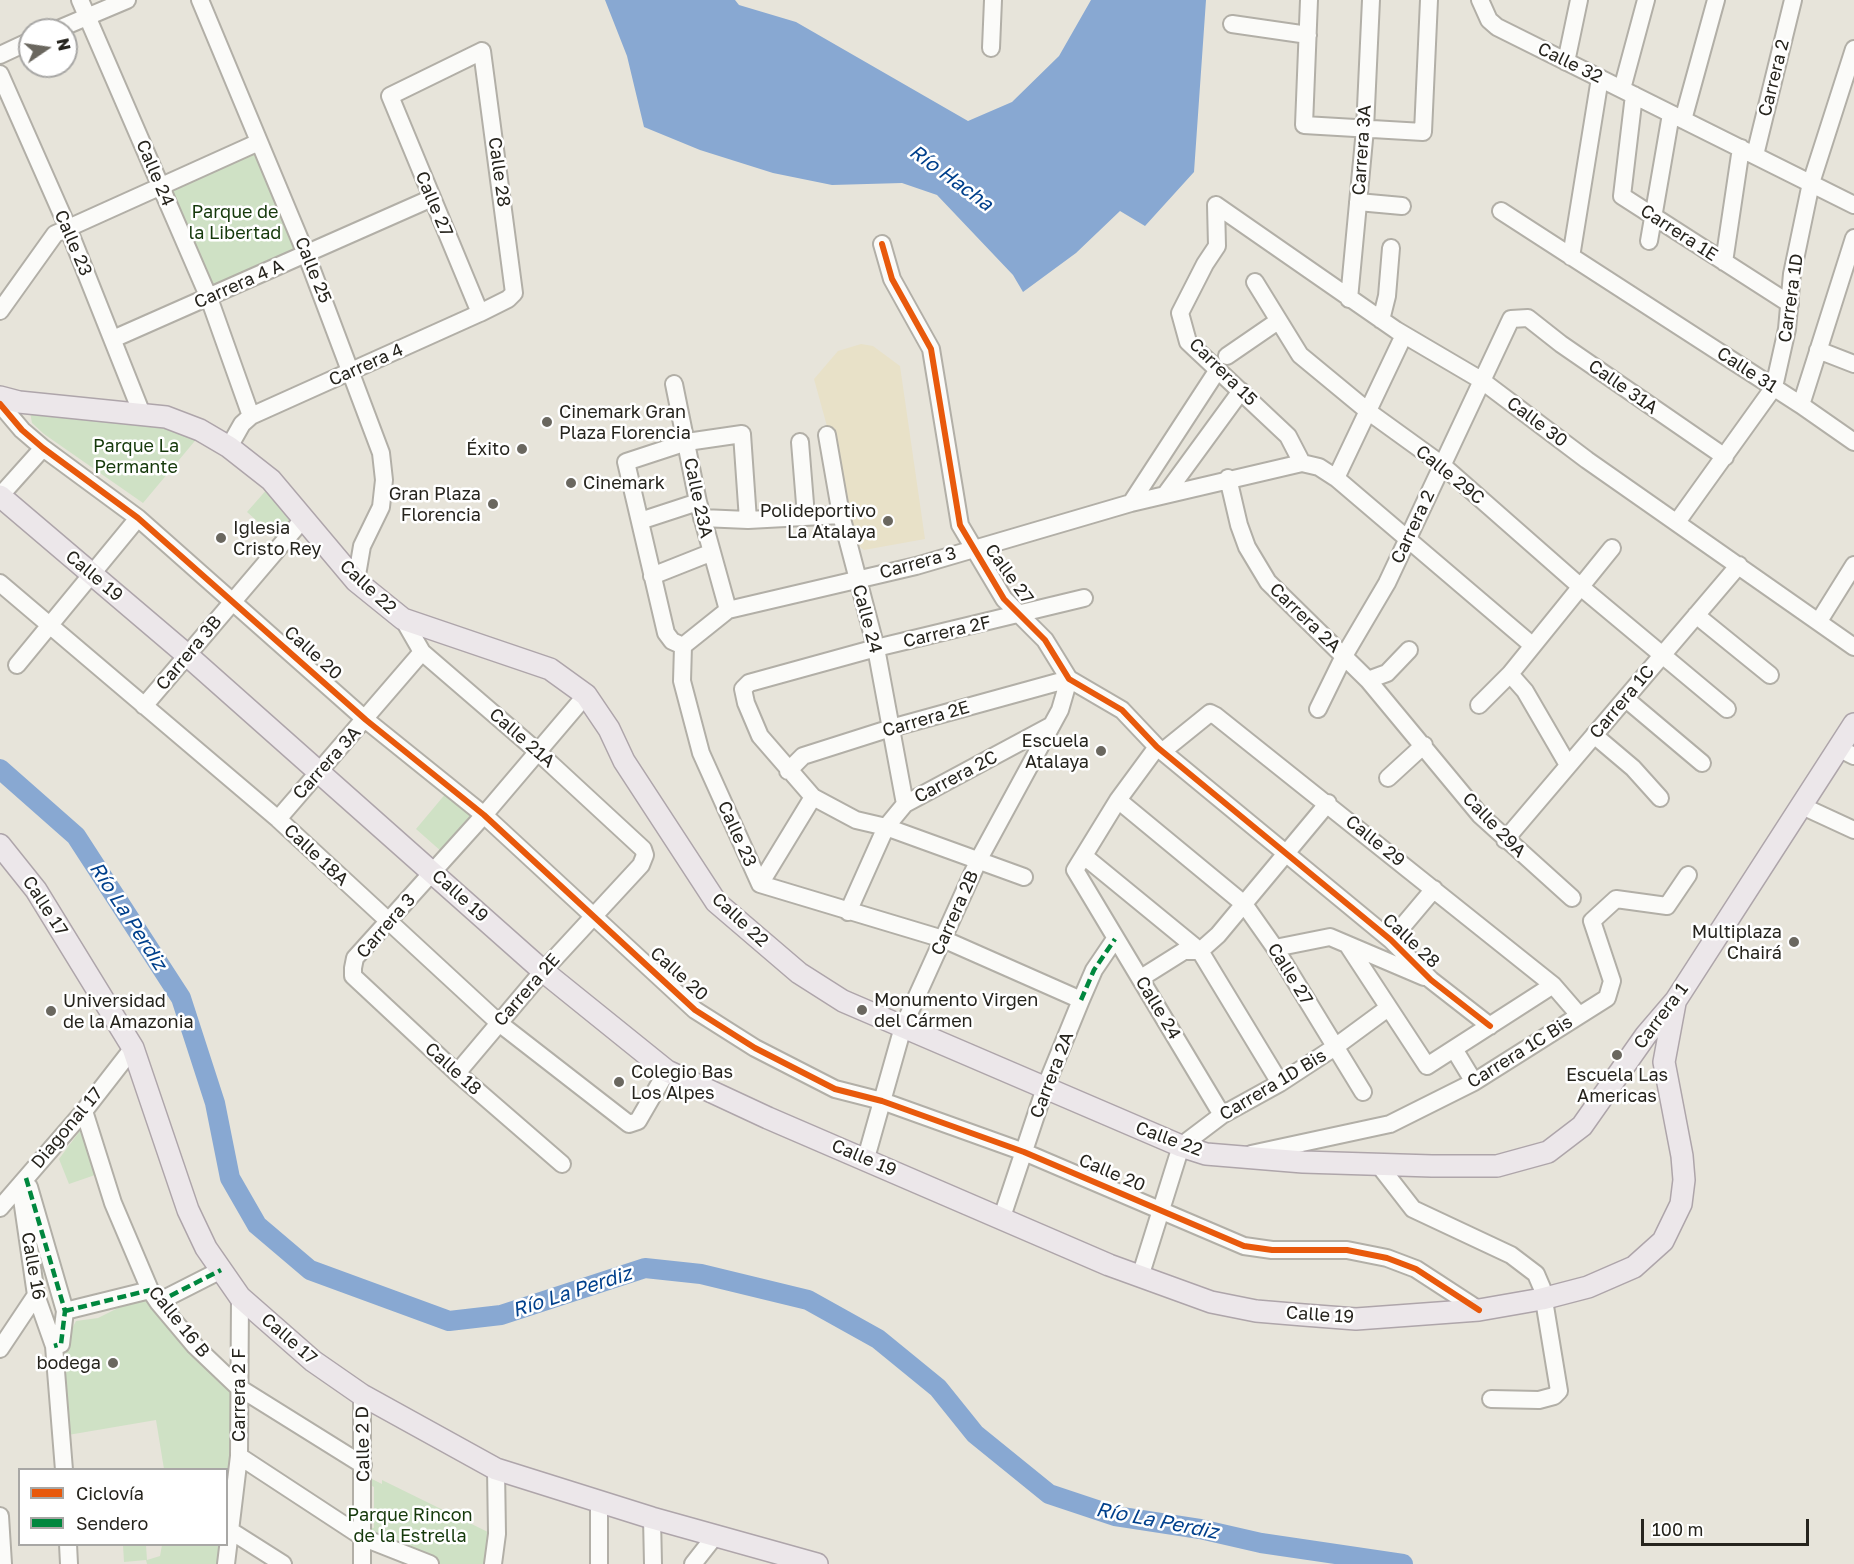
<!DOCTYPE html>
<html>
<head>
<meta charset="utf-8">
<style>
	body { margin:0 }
	#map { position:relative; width:1854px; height:1564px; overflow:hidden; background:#e7e4da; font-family:"Golos Text",sans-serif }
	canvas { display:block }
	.legend { position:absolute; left:18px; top:1468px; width:210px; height:78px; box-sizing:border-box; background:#fff; border:2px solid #a8a7a5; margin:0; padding:8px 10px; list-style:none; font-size:18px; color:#26241d }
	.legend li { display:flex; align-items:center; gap:12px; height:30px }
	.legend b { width:30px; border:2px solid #a8a7a5 }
	.north { position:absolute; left:18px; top:18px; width:60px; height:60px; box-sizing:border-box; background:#fff; border:2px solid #a8a7a5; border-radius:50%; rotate:77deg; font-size:16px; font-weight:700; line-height:24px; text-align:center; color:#26241d }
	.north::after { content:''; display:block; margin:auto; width:21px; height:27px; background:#6a675f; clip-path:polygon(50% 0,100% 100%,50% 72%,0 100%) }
	.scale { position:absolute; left:1641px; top:1519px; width:168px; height:27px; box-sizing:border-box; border:3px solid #26241d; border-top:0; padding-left:8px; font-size:18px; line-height:21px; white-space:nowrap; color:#26241d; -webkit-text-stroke:4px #fff; paint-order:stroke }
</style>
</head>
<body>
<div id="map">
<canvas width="1854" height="1564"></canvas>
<ul class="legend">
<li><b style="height:8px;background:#e8590c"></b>Ciclovía</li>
<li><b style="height:8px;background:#00873e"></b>Sendero</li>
</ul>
<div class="north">N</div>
<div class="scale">100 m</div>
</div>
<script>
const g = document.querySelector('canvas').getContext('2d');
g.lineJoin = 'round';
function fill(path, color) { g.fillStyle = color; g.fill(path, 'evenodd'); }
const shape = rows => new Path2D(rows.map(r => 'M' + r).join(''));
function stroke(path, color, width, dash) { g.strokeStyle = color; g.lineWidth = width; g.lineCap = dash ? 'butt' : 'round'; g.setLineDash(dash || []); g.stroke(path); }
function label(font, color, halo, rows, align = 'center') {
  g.font = font + ' "Golos Text",sans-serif'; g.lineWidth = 5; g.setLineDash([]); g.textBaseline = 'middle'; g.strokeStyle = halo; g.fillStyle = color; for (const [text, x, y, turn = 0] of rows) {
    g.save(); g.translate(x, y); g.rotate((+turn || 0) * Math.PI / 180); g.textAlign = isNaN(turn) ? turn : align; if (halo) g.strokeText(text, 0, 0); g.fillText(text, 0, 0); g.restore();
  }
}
fill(shape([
	[253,152,296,249,213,287,172,189],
	[30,412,124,420,199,436,143,503,44,434,32,423],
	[269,487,297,514,276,538,247,512],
	[447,792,473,816,442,852,416,829],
	[82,1128,95,1175,69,1184,59,1159],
	[148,1293,235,1390,227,1532,226,1470,164,1469,156,1420,68,1435,64,1381,68,1366,63,1346,76,1321,98,1318],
	[368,1477,382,1484,382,1480,494,1535,490,1564,437,1564,369,1533,368,1527,374,1528,374,1487,368,1484],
	[123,1545,146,1545,147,1560,160,1556,162,1545,225,1545,222,1564,147,1564,146,1560,124,1562]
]), '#cfe1c5');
fill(shape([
	[861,344,873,346,900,366,925,539,864,550,860,547,851,549,828,430,814,379,838,351]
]), '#e8e1c8');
fill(shape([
	[605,0,735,0,739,5,796,22,968,121,1012,102,1059,56,1091,0,1206,0,1194,172,1145,226,1120,211,1076,253,1023,292,1013,275,937,195,902,183,832,185,773,173,700,150,644,127,627,56]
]), '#88a8d2');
stroke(shape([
	[0,769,76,836,181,998,215,1103,230,1178,257,1225,310,1270,449,1321,501,1315,645,1268,701,1274,808,1300,878,1339,938,1388,975,1434,1049,1494,1115,1516,1200,1529,1261,1543,1403,1564]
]), '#88a8d2', 20);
const minor = shape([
	[80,0,209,298,251,416],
	[200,0,306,254,381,453,384,480,381,507,362,546,356,581],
	[1309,0,1304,125,1423,132,1429,0],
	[1480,0,1489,20,1497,27,1854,205],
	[1232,24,1308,35],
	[56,30,127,0],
	[991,48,993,0],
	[0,55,30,41],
	[1566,62,1579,0],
	[0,74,68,228,142,414],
	[1622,89,1646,0],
	[1634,95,1622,196,1790,304],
	[1683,120,1716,0],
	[1755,155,1793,0],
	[1358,202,1402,206],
	[1216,205,1396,330,1481,380,1587,460,1854,647],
	[1216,205,1217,246,1205,264,1180,313,1188,342,1288,436,1302,463],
	[1501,211,1801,405,1854,442],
	[1649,241,1671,114],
	[882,244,892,279,931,349,960,525,1004,599,1045,640,1069,679,1122,710,1157,747,1391,940,1431,980,1490,1026],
	[1571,257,1600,78],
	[1724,262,1741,148],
	[1255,282,1300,355,1369,412,1441,464,1582,588,1727,709],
	[1349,299,1365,129,1371,0],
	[0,311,55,234,259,142],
	[1381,320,1387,296,1391,248],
	[113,339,432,198],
	[1818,350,1854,364],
	[1227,356,1278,321],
	[674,384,698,502,728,610],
	[0,404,22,430,43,448,138,518,366,720,484,815,695,1010,755,1048,835,1089,882,1101,1024,1152,1244,1246,1272,1250,1347,1250,1387,1258,1416,1269,1479,1310],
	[1801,405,1854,238],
	[827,435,841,515,876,648,905,804],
	[800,442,806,516],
	[229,447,242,424,251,416,480,313,508,299,514,293,482,51,390,96,480,313],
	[1228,478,1239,525,1247,547,1268,582,1368,680,1480,815,1572,898],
	[1336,478,1404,335],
	[1165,495,1241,391],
	[0,496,43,448],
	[1131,503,1217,371],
	[702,518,748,520,841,515],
	[640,521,698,502],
	[1677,522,1774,387,1787,329,1792,274,1811,183,1854,49],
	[652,576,710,553],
	[0,583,278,819,499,1023,629,1124,638,1121,667,1071],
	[1696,615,1770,675],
	[403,619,422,652,538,752,643,849,645,855,641,865,543,971,457,1073],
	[1819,621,1854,565],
	[683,646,728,610,916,566,1131,503,1302,463,1319,467,1336,478,1532,645],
	[683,646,682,681,701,753,760,884,943,939,1081,1000],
	[683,646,672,641,666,633,626,462,687,442,742,434,748,520],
	[17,665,138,518],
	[1510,674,1525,691,1568,765],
	[1368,680,1387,673,1409,650],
	[1626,699,1702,763],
	[1479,705,1510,674,1612,548],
	[144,706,304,518],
	[1318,709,1344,656,1387,583,1511,319,1528,318,1561,344,1725,457],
	[1594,735,1633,768,1660,798],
	[1157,747,1118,800,1075,870,1222,1115],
	[1838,748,1854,756],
	[1163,751,1210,713,1216,716,1553,985,1579,1015],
	[788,771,803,756,891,728,1069,679],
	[1388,778,1424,745],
	[1118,800,1244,904,1275,948,1363,1092],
	[1802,806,1854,830],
	[278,819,422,652],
	[1505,840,1739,565],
	[1084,856,1200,951,1280,1083],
	[1024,877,886,827,856,820,813,797,760,736,746,703,743,689,749,683,876,648,1084,598],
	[760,884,813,797],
	[848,912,886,827,905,804,1052,725],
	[1391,940,1434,889],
	[1349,947,1427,1066,1553,985],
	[1275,948,1330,937,1424,977],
	[1141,978,1184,951,1200,951,1218,935,1328,803],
	[1454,1049,1474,1082],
	[84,1111,113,1203,150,1290,158,1302,195,1346,238,1387,363,1465],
	[1251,1154,1390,1124,1474,1082,1607,998,1612,981,1592,921,1616,899,1667,906,1688,875],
	[866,1158,903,1027,979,859,1060,710,1069,679],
	[562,1164,457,1073,353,976,353,968,355,958,484,815,586,695],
	[1378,1164,1413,1209,1511,1255,1536,1274,1542,1288,1559,1391,1554,1396,1539,1400,1491,1399],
	[20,1185,36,1295,54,1346,64,1470],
	[29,1187,65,1311,61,1344,54,1346],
	[0,1208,84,1111,133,1048],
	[1002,1217,1045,1088,1081,1000,1094,970,1115,939],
	[1140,1277,1181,1146,1222,1115,1280,1083,1335,1047,1388,1008],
	[158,1302,221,1270],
	[65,1311,150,1290],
	[0,1349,36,1295],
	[362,1395,362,1564],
	[239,1456,364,1538,430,1564],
	[0,1516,3,1564],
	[652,1518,653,1564],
	[231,1531,283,1564],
	[68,1544,69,1564],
	[226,1564,239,1456,240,1297],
	[493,1564,497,1534,496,1469],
	[599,1564,599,1502],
	[693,1564,715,1536]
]);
const major = shape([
	[0,397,19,402,166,417,200,430,229,447,271,480,356,581,403,619,550,669,586,695,609,729,624,761,716,902,799,973,843,1001,1181,1146,1206,1154,1303,1162,1432,1166,1497,1166,1548,1152,1582,1126,1646,1035,1676,1000,1854,724],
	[0,496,187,655,543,971,667,1071,768,1118,1109,1265,1211,1302,1256,1311,1304,1315,1356,1319,1411,1315,1479,1310,1542,1299,1588,1287,1634,1267,1663,1241,1681,1204,1684,1180,1682,1156,1664,1062,1675,1003],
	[0,845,36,890,133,1048,188,1210,206,1248,240,1297,313,1361,362,1395,496,1469,652,1518,817,1564]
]);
stroke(minor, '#b2afa7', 20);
stroke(major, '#aea5aa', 24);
stroke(minor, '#fbfbf9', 16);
stroke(major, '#ece7ea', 21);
stroke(shape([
	[1081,1000,1094,970,1115,939],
	[26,1178,65,1311,61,1344,54,1346],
	[158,1302,221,1270],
	[65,1311,150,1290]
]), '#00873e', 4.5, [9, 4.5]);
stroke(shape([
	[882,244,892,279,931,349,960,525,1004,599,1045,640,1069,679,1122,710,1157,747,1391,940,1431,980,1490,1026],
	[0,404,22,430,43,448,138,518,366,720,484,815,695,1010,755,1048,835,1089,882,1101,1024,1152,1244,1246,1272,1250,1347,1250,1387,1258,1416,1269,1479,1310]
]), '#e8590c', 6);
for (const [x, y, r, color] of [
	[547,422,6,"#6a675f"],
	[522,449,6,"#6a675f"],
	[571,483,6,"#6a675f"],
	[493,504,6,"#6a675f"],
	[888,521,6,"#6a675f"],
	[221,538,6,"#6a675f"],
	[1101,751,6,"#6a675f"],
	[1794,942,6,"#6a675f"],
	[862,1010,6,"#6a675f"],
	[51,1011,6,"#6a675f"],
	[1617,1055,6,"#6a675f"],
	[619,1082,6,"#6a675f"],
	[113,1363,6,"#6a675f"]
]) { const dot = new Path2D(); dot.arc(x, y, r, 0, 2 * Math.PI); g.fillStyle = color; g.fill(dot); stroke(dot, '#fff', 2); }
label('18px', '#26241d', '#fff', [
	["Calle 32",1570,63,26],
	["Carrera 2",1774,78,-76],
	["Carrera 3A",1362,150,-86],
	["Calle 28",499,172,82],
	["Calle 24",155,173,67],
	["Calle 27",434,204,67],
	["Carrera 1E",1679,233,33],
	["Calle 23",73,243,67],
	["Calle 25",313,270,68],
	["Carrera 4 A",239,284,-24],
	["Carrera 1D",1791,298,-82],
	["Carrera 4",366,365,-24],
	["Calle 31",1747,370,33],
	["Carrera 15",1223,372,45],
	["Calle 31A",1623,387,35],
	["Calle 30",1537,422,37],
	["Calle 29C",1450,475,39],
	["Calle 23A",698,498,78],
	["Carrera 2",1413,527,-65],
	["Carrera 3",918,563,-15],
	["Calle 27",1009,574,54],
	["Calle 19",94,576,40],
	["Calle 22",368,587,43],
	["Carrera 2A",1305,618,44],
	["Calle 24",867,619,75],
	["Carrera 2F",947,632,-13],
	["Carrera 3B",189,653,-50],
	["Calle 20",313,653,42],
	["Carrera 1C",1622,702,-50],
	["Carrera 2E",926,719,-16],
	["Calle 21A",522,738,41],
	["Carrera 3A",327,763,-48],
	["Carrera 2C",956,777,-28],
	["Calle 29A",1494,825,46],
	["Calle 23",737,834,66],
	["Calle 29",1375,841,39],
	["Calle 18A",316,855,43],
	["Calle 19",460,896,42],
	["Calle 17",45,906,57],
	["Carrera 2B",955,913,-66],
	["Calle 22",740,920,43],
	["Carrera 3",386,926,-49],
	["Calle 28",1411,941,43],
	["Calle 20",679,974,42],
	["Calle 27",1290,974,58],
	["Carrera 2E",527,990,-49],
	["Calle 24",1158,1008,59],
	["Carrera 1",1661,1016,-53],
	["Carrera 1C Bis",1520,1052,-32],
	["Calle 18",453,1069,42],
	["Carrera 2A",1052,1075,-69],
	["Carrera 1D Bis",1273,1085,-31],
	["Diagonal 17",67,1128,-50],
	["Calle 22",1169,1139,20],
	["Calle 19",864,1158,23],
	["Calle 20",1112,1173,23],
	["Calle 16",33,1266,80],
	["Calle 19",1320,1315,4],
	["Calle 16 B",179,1322,51],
	["Calle 17",289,1339,41],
	["Carrera 2 F",239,1395,-90],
	["Calle 2 D",363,1444,-91]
]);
label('18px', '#15390b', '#fff', [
	["Parque de",235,212],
	["la Libertad",235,233],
	["Parque La",136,446],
	["Permante",136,467],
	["Parque Rincon",410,1515],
	["de la Estrella",410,1536]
]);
label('18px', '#26241d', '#fff', [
	["Cinemark Gran",559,412],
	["Plaza Florencia",559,433],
	["Éxito",510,449,"right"],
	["Cinemark",583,483],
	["Gran Plaza",481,494,"right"],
	["Florencia",481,515,"right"],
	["Polideportivo",876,511,"right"],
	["La Atalaya",876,532,"right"],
	["Iglesia",233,528],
	["Cristo Rey",233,549],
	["Escuela",1089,741,"right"],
	["Atalaya",1089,762,"right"],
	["Multiplaza",1782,932,"right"],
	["Chairá",1782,953,"right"],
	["Monumento Virgen",874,1000],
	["del Cármen",874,1021],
	["Universidad",63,1001],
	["de la Amazonia",63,1022],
	["Colegio Bas",631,1072],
	["Los Alpes",631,1093],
	["Escuela Las",1617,1075,"center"],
	["Americas",1617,1096,"center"],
	["bodega",101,1363,"right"]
], 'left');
label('italic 20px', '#00408c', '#fff', [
	["Río Hacha",951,178,36],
	["Río La Perdiz",128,916,57],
	["Río La Perdiz",572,1292,-18],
	["Río La Perdiz",1157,1521,11]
]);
</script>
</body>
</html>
